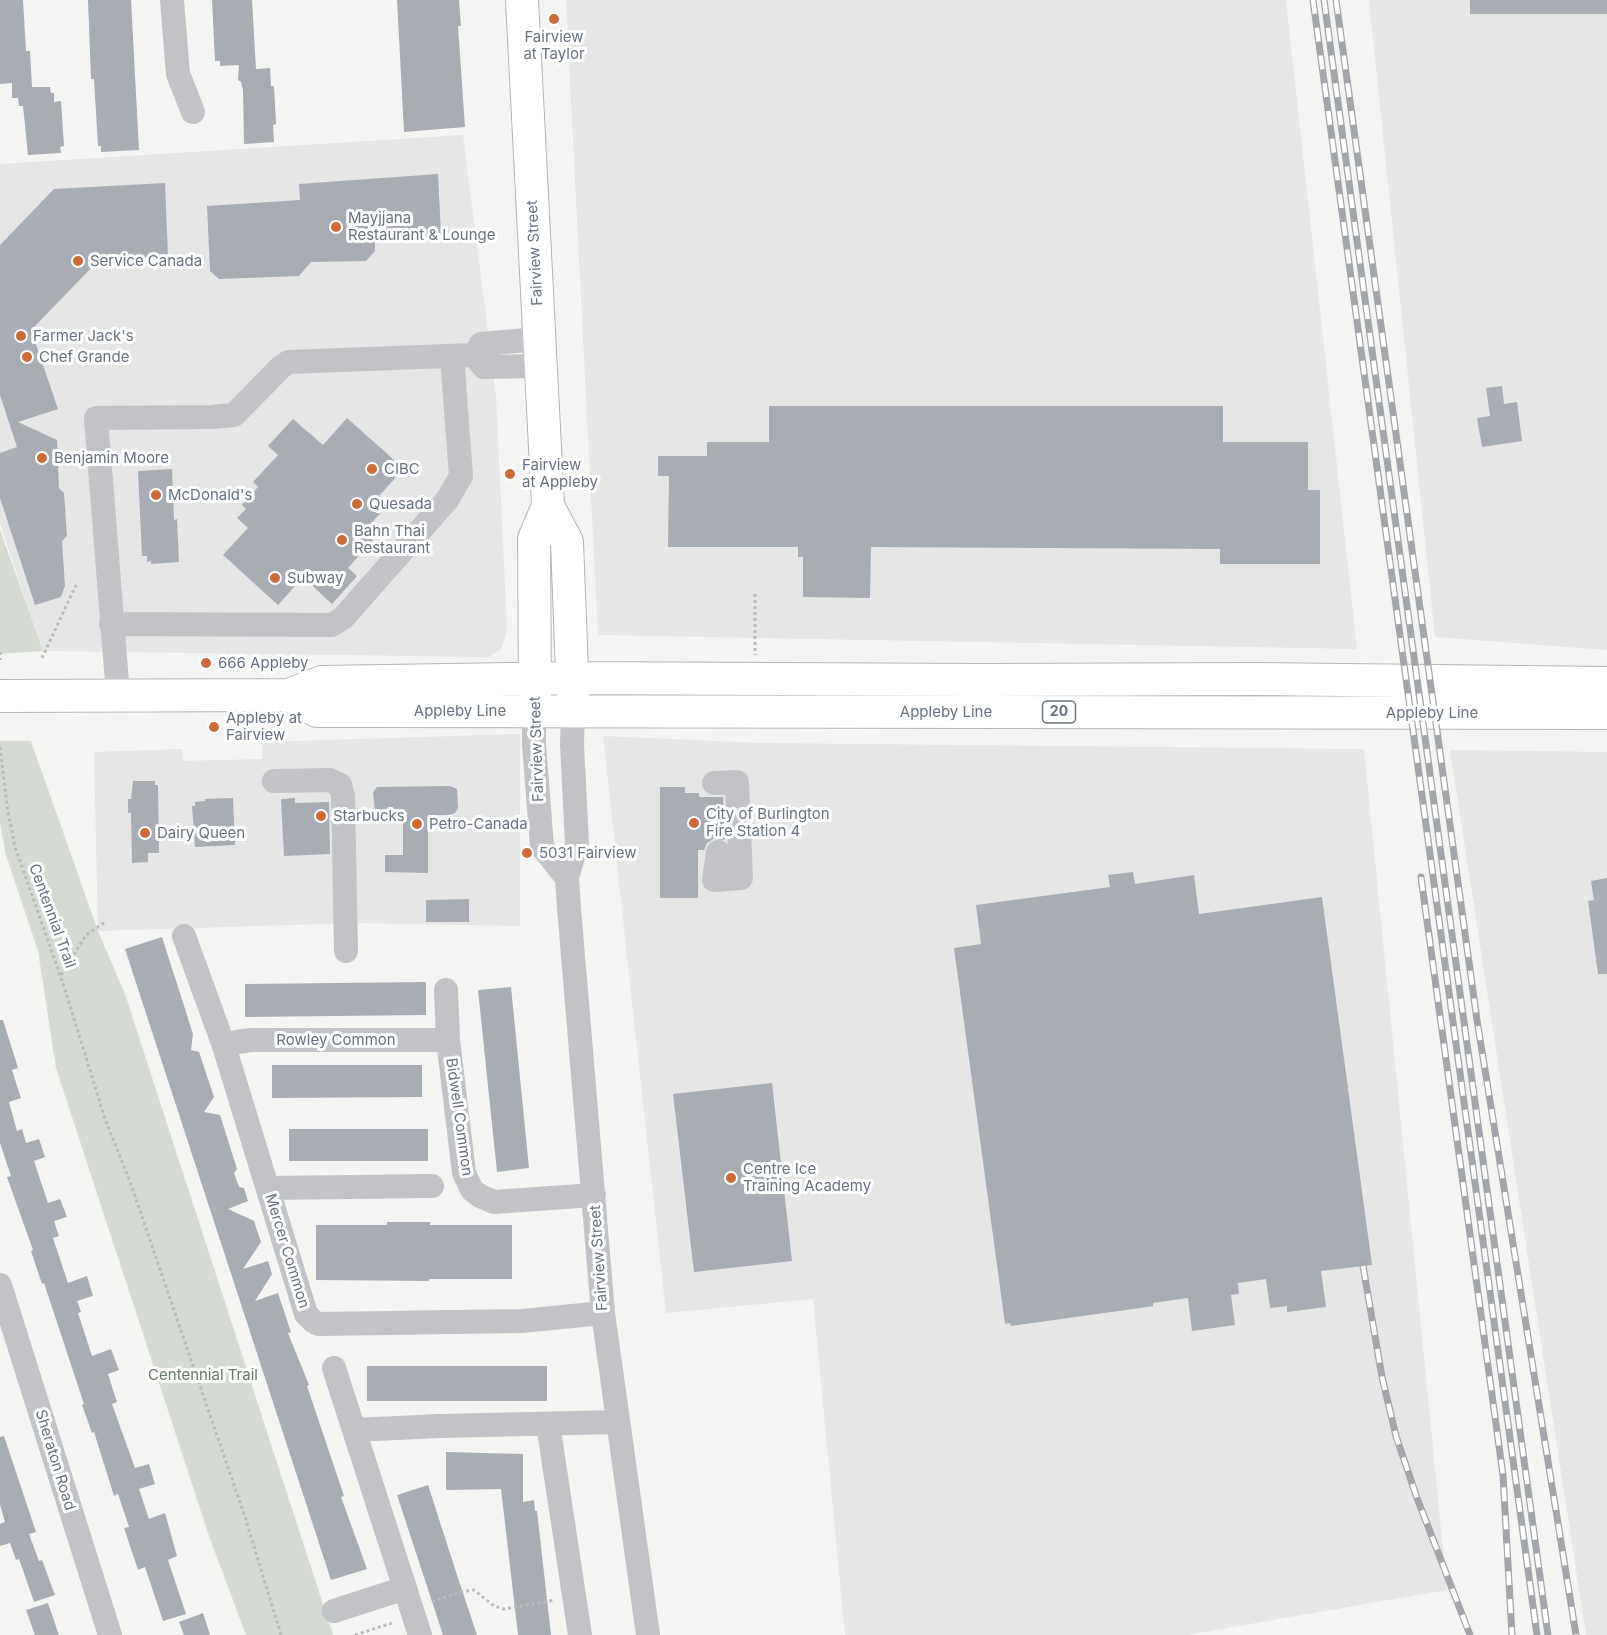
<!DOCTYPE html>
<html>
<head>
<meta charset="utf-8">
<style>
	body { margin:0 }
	canvas { display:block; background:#f4f5f2 }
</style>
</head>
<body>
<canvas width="1607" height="1635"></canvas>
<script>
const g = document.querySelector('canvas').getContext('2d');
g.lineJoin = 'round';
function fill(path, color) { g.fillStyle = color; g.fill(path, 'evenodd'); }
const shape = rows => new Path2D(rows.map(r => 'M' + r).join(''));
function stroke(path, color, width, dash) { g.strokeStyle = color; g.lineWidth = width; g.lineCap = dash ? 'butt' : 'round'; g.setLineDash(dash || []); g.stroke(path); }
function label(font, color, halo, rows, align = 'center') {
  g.font = font + ' Inter,sans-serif'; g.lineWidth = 6; g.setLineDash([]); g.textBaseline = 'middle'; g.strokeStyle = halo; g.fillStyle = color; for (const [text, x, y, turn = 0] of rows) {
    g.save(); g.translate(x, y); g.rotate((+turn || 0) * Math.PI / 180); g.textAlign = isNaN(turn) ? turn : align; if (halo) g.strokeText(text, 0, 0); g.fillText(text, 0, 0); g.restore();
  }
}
fill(shape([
	[566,0,1286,0,1357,649,598,635],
	[1369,0,1607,0,1607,650,1435,637],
	[463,135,496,396,507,628,502,648,489,657,43,651,0,524,0,164],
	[520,734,520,926,353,923,98,931,94,752,182,749,183,761,262,759,262,742],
	[603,736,761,743,1364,749,1447,1590,1186,1635,845,1635,813,1299,666,1313],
	[1450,750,1607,752,1607,1635,1586,1635]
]), '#e5e6e5');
fill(shape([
	[0,530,33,622,43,651,0,654],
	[0,741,31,741,98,931,125,994,333,1635,246,1635,209,1536,56,1068,38,951,6,855,0,824]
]), '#d5dbd3');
fill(shape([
	[0,0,23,0,26,51,30,51,32,87,50,87,51,93,54,93,54,102,61,101,64,146,60,147,61,153,28,155,23,106,19,106,18,98,12,98,12,83,0,84],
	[88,0,131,0,139,150,101,152,101,146,98,146,94,79,91,79],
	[212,0,252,0,256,69,270,68,271,86,274,86,276,124,273,125,274,142,244,144,243,90,241,82,238,80,239,65,220,66,220,61,215,61],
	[397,0,459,0,461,26,458,26,465,127,404,132],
	[1470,0,1607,0,1607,14,1470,14],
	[438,174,441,234,375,238,375,251,366,261,311,262,299,276,219,279,210,271,207,206,300,200,299,184],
	[165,183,168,257,99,260,31,330,58,409,18,422,57,440,59,488,64,493,67,536,62,541,65,586,61,597,35,605,0,498,0,453,17,447,0,395,0,245,54,189],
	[1502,386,1504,404,1517,402,1522,441,1482,447,1477,418,1490,416,1486,388],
	[769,406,1223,406,1223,442,1308,442,1308,490,1320,490,1320,564,1220,564,1220,549,871,547,870,598,803,597,803,557,798,557,798,547,668,547,669,476,658,476,658,456,707,456,707,442,769,442],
	[347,418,402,467,395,475,397,476,379,496,388,505,363,532,373,540,348,568,357,576,332,604,303,577,278,605,223,555,248,528,237,518,246,509,242,505,258,487,253,482,278,455,268,446,293,419,323,445],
	[172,469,174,520,177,519,179,562,151,564,151,561,147,562,147,556,142,556,138,471],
	[133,781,155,781,155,785,158,785,159,853,148,853,148,862,132,863,131,813,128,813,128,799,131,799],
	[450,786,457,789,458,808,455,813,449,815,428,815,428,873,385,872,385,855,403,855,403,815,381,815,375,812,373,792,377,787],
	[660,787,685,787,685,793,699,793,699,797,723,797,725,840,713,839,707,843,704,850,698,850,698,898,660,898],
	[233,798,235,845,195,847,192,806,195,806,195,802,205,801,205,799],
	[295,798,295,803,329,802,330,854,284,856,281,799],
	[1133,872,1135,884,1194,875,1199,914,1322,897,1372,1265,1321,1271,1326,1307,1287,1312,1287,1306,1270,1308,1266,1279,1238,1283,1239,1294,1231,1295,1235,1325,1192,1331,1188,1298,1153,1303,1153,1306,1140,1308,1011,1326,1010,1323,1005,1324,954,948,981,944,976,905,1110,887,1108,875],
	[1607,878,1607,974,1598,974,1588,901,1594,900,1591,881],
	[469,899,469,922,426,922,426,900],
	[162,937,193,1034,191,1050,199,1052,214,1097,204,1112,220,1115,237,1169,234,1173,239,1187,244,1188,248,1201,228,1209,254,1221,261,1242,243,1269,268,1261,272,1274,255,1301,278,1293,291,1332,288,1333,309,1385,307,1386,344,1496,341,1497,367,1569,331,1580,125,949],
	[426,982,426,1015,245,1017,245,984],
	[511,987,529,1168,497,1172,478,990],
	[0,1020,3,1020,18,1068,12,1070,21,1098,9,1102,17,1131,22,1129,26,1143,39,1139,45,1157,34,1161,48,1203,60,1199,67,1217,54,1221,59,1236,53,1238,68,1283,87,1276,93,1296,77,1301,81,1312,78,1313,92,1356,111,1349,119,1370,108,1374,117,1402,112,1404,135,1468,149,1464,155,1484,139,1489,149,1519,165,1513,177,1556,168,1560,186,1614,163,1621,145,1567,138,1570,124,1528,129,1527,118,1494,114,1496,94,1432,92,1433,82,1405,84,1404,44,1283,42,1284,31,1251,33,1250,7,1177,11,1176,0,1143],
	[272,1065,422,1065,422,1097,272,1098],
	[772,1083,792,1261,694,1272,673,1094],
	[289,1129,428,1129,428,1161,289,1161],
	[387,1222,430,1222,430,1225,512,1225,512,1279,429,1279,429,1281,316,1280,316,1225,387,1225],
	[367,1366,547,1366,547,1401,367,1401],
	[4,1436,36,1532,29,1534,39,1561,42,1560,55,1595,34,1602,19,1559,16,1560,10,1543,0,1546,0,1524,5,1522,0,1505,0,1437],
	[446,1452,523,1454,523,1502,534,1500,535,1511,537,1511,551,1635,518,1635,501,1489,446,1490],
	[428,1485,459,1581,477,1635,443,1635,397,1495],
	[48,1603,59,1635,35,1635,26,1610],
	[203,1613,210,1635,184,1635,179,1622]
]), '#a7adb3');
const major = shape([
	[522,0,548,506,567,542,573,698],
	[289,695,317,711,368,711,1607,713],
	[0,696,289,695,322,682,574,678,983,680,1257,679,1607,683],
	[535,699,534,539,548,506]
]);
stroke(major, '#b2b5b9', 34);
stroke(shape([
	[755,594,755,655],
	[0,652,0,660],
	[42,658,76,585],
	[0,747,7,806,15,847,63,983,105,1119,129,1179,246,1520,281,1635],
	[61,975,86,935,105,922],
	[432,1602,460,1592,474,1590,494,1606,504,1609,555,1600],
	[355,1635,395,1622]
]), '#b8babc', 3, [3, 3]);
stroke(shape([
	[172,0,178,74,193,112],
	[474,355,484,367,540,366],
	[474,355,481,344,539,339],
	[111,624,332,625,343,618,447,500,461,476,452,356],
	[118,695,96,418,212,417,234,415,280,368,288,362,474,355],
	[573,711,572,744,577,843,567,878,569,908,603,1313,648,1635],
	[534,712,534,744,542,847,567,878],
	[274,781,330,780,340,785,343,796,346,951],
	[714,783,737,782,741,878,714,880,718,852],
	[184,936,224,1046,306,1314,313,1321,318,1324,522,1321,603,1313],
	[446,990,448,1040,464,1173,472,1190,480,1196,494,1202,594,1195],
	[224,1046,237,1042,251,1040,448,1040],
	[268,1188,432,1186],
	[0,1285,110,1635],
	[334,1368,420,1635],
	[548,1424,580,1635],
	[354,1430,440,1426,618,1422],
	[334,1611,405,1588]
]), '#c1c3c6', 24);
stroke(major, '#fff', 32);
const rail = shape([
	[1313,0,1537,1635],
	[1324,0,1548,1635],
	[1336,0,1477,1020,1576,1635],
	[1421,877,1503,1475,1512,1635],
	[1363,1266,1382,1377,1396,1436,1417,1498,1470,1635]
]);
stroke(rail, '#a2a6ab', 7);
stroke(rail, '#fff', 4.5, [14]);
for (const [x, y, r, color] of [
	[554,19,6,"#cc6a3a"],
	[336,227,6,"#cc6a3a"],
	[78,261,6,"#cc6a3a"],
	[21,336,6,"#cc6a3a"],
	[27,357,6,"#cc6a3a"],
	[42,458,6,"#cc6a3a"],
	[372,469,6,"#cc6a3a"],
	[510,474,6,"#cc6a3a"],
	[156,495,6,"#cc6a3a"],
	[357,504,6,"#cc6a3a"],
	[342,540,6,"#cc6a3a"],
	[275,578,6,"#cc6a3a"],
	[206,663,6,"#cc6a3a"],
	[214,727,6,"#cc6a3a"],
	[321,816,6,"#cc6a3a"],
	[694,823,6,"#cc6a3a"],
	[417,824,6,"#cc6a3a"],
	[145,833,6,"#cc6a3a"],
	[527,853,6,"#cc6a3a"],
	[731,1178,6,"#cc6a3a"]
]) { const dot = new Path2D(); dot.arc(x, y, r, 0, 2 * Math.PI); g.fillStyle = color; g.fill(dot); stroke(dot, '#fff', 2); }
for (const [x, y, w] of [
	[1059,712,33]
]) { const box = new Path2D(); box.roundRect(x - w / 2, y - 11, w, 22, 4.5); g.fillStyle = '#fff'; g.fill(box); stroke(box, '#67727f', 1.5); }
label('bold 14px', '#67727f', null, [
	["20",1059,712]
]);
label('15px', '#67727f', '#fff', [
	["Fairview",554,37,"center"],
	["at Taylor",554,54,"center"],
	["Mayjjana",348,218],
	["Restaurant & Lounge",348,235],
	["Service Canada",90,261],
	["Farmer Jack's",33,336],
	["Chef Grande",39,357],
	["Benjamin Moore",54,458],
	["Fairview",522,465],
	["at Appleby",522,482],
	["CIBC",384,469],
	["McDonald's",168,495],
	["Quesada",369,504],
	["Bahn Thai",354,531],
	["Restaurant",354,548],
	["Subway",287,578],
	["666 Appleby",218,663],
	["Appleby at",226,718],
	["Fairview",226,735],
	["City of Burlington",706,814],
	["Fire Station 4",706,831],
	["Starbucks",333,816],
	["Petro-Canada",429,824],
	["Dairy Queen",157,833],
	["5031 Fairview",539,853],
	["Centre Ice",743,1169],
	["Training Academy",743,1186]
], 'left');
label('15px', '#67727f', '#fff', [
	["Fairview Street",535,253,-93],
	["Appleby Line",460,711],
	["Appleby Line",946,712],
	["Appleby Line",1432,713],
	["Fairview Street",537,749,-92],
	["Centennial Trail",52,916,70],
	["Rowley Common",336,1040],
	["Bidwell Common",459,1117,82],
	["Mercer Common",287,1251,73],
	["Fairview Street",599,1258,-94],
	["Sheraton Road",55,1460,73]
]);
label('15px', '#677765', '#fff', [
	["Centennial Trail",203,1375]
]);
</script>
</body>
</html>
